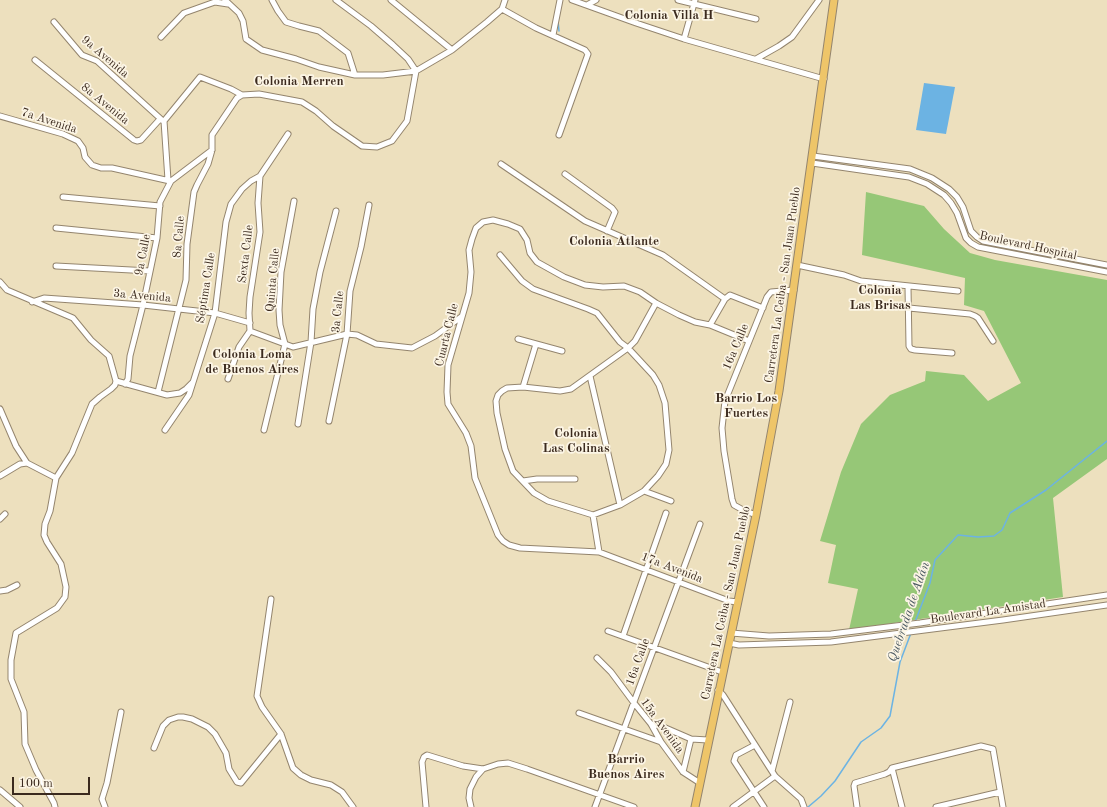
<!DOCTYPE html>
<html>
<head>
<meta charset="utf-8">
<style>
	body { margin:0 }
	#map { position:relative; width:1107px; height:807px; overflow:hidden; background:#ede0be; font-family:"Old Standard TT",serif }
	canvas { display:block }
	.scale { position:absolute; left:12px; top:777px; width:78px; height:18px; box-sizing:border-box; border:2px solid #3b2a1e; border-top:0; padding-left:5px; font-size:12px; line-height:14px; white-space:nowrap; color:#3b2a1e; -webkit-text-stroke:3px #fcf5e5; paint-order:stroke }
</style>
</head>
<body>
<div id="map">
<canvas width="1107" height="807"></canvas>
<div class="scale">100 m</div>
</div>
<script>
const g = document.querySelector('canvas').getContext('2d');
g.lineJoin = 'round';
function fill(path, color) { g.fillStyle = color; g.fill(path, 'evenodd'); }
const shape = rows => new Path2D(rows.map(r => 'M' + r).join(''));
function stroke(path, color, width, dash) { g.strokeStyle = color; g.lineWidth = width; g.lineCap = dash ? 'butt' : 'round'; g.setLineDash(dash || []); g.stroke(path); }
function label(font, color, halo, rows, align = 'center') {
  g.font = font + ' "Old Standard TT",serif'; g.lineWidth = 3.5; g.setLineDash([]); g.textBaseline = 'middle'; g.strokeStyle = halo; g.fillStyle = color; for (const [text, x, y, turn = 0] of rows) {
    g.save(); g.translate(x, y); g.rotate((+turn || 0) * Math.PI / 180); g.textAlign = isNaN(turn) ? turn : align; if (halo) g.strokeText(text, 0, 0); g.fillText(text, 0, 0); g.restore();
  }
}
fill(shape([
	[866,192,924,206,944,229,970,253,995,260,1107,280,1107,459,1053,498,1063,597,849,630,858,589,828,583,836,545,820,541,841,472,861,424,890,395,925,381,926,371,964,375,988,401,1021,383,984,311,964,305,965,278,862,255]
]), '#96c777');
fill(shape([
	[924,83,955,87,946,134,916,130]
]), '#6cb3e3');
stroke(shape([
	[558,21,559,31],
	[915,622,930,583,935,560,958,535,978,537,994,536,1002,530,1010,513,1046,490,1107,441],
	[808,807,821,796,835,781,861,742,881,728,890,716,900,662,911,633]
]), '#6cb3e3', 1.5);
const minor = shape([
	[225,0,239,13,243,21,246,39,262,50,296,59,319,67,355,75,383,75,416,71,452,50,487,22,502,9,505,0],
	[272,0,278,11,286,22,299,26,319,31,348,53,355,75],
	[391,0,452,50],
	[572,0,636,23,684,39,824,79],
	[678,0,756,19],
	[587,5,596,0],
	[502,9,536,28,585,50,588,54,559,135],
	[54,22,82,55,97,61,163,121],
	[553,35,560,0],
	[161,37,184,13,215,2,228,4],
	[684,39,695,0],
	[756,59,779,46,792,37,819,0],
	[35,60,134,140,137,141,141,140,160,119],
	[0,116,63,134,78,141,83,148,85,157,92,165,101,168,112,168,170,181],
	[813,156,910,169,932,178,949,189,957,197,963,207,971,231,977,237,983,241,1107,265],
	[812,163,909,177,927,184,944,195,951,203,957,213,966,238,971,243,978,247,1107,272],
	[501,164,585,221,663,255,725,299],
	[565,174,612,208,615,212,607,231],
	[168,180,164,121,200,77,231,89,242,95,259,94,302,102,316,111,333,126,362,146,377,147,392,141,407,121,416,71,408,59,393,45,371,26,336,0],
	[63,197,160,206],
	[56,228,157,238],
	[500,255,522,281,533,289,588,309,597,313,620,342,628,348,653,375,659,385,665,403,669,450,666,464,658,476,644,491],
	[797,265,844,275,861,281,958,291],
	[56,266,150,271],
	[0,282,7,290,73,318,91,340,109,356,116,381,115,385,111,389,100,397,92,404,72,453,56,478,50,511,45,524,44,535,47,542,61,564,66,587,65,597,57,608,16,633,11,660,11,679,24,712,25,744,36,770,54,803,55,807],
	[908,287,909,346,911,349,915,350,952,353],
	[32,302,44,298,143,305,215,313,250,323],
	[656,303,635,341,628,348,571,389,560,391,523,387,507,388,502,391,498,395,496,401,497,413,505,449,513,471,534,493,548,501,593,515,620,505,644,491,671,501],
	[909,308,970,314,975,316,978,318,993,341],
	[710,325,725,299,730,295,763,308],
	[250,331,293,347,347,334,357,335,376,344,412,348,435,336,461,317],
	[518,339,562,351],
	[590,376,620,505],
	[228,379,239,347,250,331,249,313,250,297,260,232,258,203,260,176,288,134],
	[116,381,167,395,180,393,186,389,192,383],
	[125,384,128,379,130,356,143,305,157,238,160,202,171,181,212,150],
	[523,387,536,344],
	[158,392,186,280,187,244,194,192,197,185,208,164,212,150,212,135,237,98,242,95],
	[0,409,16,446,27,463],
	[329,421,347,334,350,291,361,247,369,205],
	[298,424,311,342,313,309,320,272,336,211],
	[165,430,189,395,215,313,226,222,231,204,242,189,251,181,260,176],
	[264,430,285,344,280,325,279,310,281,272,294,201],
	[0,476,20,464,27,463,56,478],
	[523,481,537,479,575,479],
	[593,515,599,552],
	[756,515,743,510,734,505,732,499,724,451,722,428,725,401,767,297,771,292,794,290],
	[0,519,5,514],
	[0,591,7,590,17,585],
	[271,599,257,696,262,707,281,734,293,768,301,775,311,780,331,785,342,792,353,807],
	[738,602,729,601,599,552,520,548,509,545,503,541,498,535,475,478,471,446,466,433,448,404,447,392,448,365,469,293,471,272,469,250,472,239,476,228,483,222,493,220,508,224,520,229,527,240,530,253,537,262,564,277,585,285,603,287,624,286,640,292,656,303,679,315,695,322,710,325,749,341],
	[608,631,722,672],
	[731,633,769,636,831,634,920,623,1107,595],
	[623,636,666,513],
	[729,643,739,645,831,642,1003,620,1107,605],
	[597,658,611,672,634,703,651,724,661,742,683,772,700,783],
	[718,690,723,695,775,776,801,799,804,807],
	[579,713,661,742],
	[651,724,661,726,691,739,708,740],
	[755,745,736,755,734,761,764,807],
	[154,748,163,726,169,720,178,717,183,717,192,719,208,727,215,734,226,753,229,769,237,782,241,783,281,734],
	[892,768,902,807],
	[772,771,790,702],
	[683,772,691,739],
	[0,790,20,807],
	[105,807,102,799,107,783,121,712],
	[426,807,422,762,424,757,427,755,463,766,483,769,498,764,508,763,527,769,634,807],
	[471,807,469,798,470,789,476,777,483,769],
	[595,807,700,524],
	[733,807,775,776],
	[857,807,854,786,855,783,885,774,889,772,892,768,981,746,993,749,1003,807],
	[936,807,1000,792]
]);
const major = shape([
	[695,807,756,515,779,391,834,0]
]);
stroke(minor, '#94856e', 7);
stroke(major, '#94856e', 9);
stroke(minor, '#fff', 5);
stroke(major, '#eec569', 7);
label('12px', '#3b2a1e', '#fcf5e5', [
	["9a Avenida",105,57,40],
	["8a Avenida",105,104,39],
	["7a Avenida",49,121,18],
	["8a Calle",179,237,-85],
	["Boulevard Hospital",1028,246,12],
	["Sexta Calle",246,254,-83],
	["9a Calle",143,255,-79],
	["Quinta Calle",273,280,-85],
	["Carretera La Ceiba - San Juan Pueblo",783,285,-82],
	["Séptima Calle",206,288,-81],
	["3a Avenida",142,296,5],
	["3a Calle",338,312,-84],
	["Cuarta Calle",447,335,-76],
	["16a Calle",736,347,-67],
	["17a Avenida",672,568,21],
	["Carretera La Ceiba - San Juan Pueblo",726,603,-78],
	["Boulevard La Amistad",988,612,-8],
	["16a Calle",638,662,-70],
	["15a Avenida",662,726,54]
]);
label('bold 13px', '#3b2a1e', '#fcf5e5', [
	["Colonia Villa H",669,16],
	["Colonia Merren",299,82],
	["Colonia Atlante",614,242],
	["Colonia",880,291],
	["Las Brisas",880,306],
	["Colonia Loma",252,355],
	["de Buenos Aires",252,370],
	["Barrio Los",746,399],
	["Fuertes",746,414],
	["Colonia",576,434],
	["Las Colinas",576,449],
	["Barrio",626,760],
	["Buenos Aires",626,775]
]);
label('italic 13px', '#4c5a63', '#fcf5e5', [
	["Quebrada de Adán",909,612,-71]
]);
</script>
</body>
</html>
